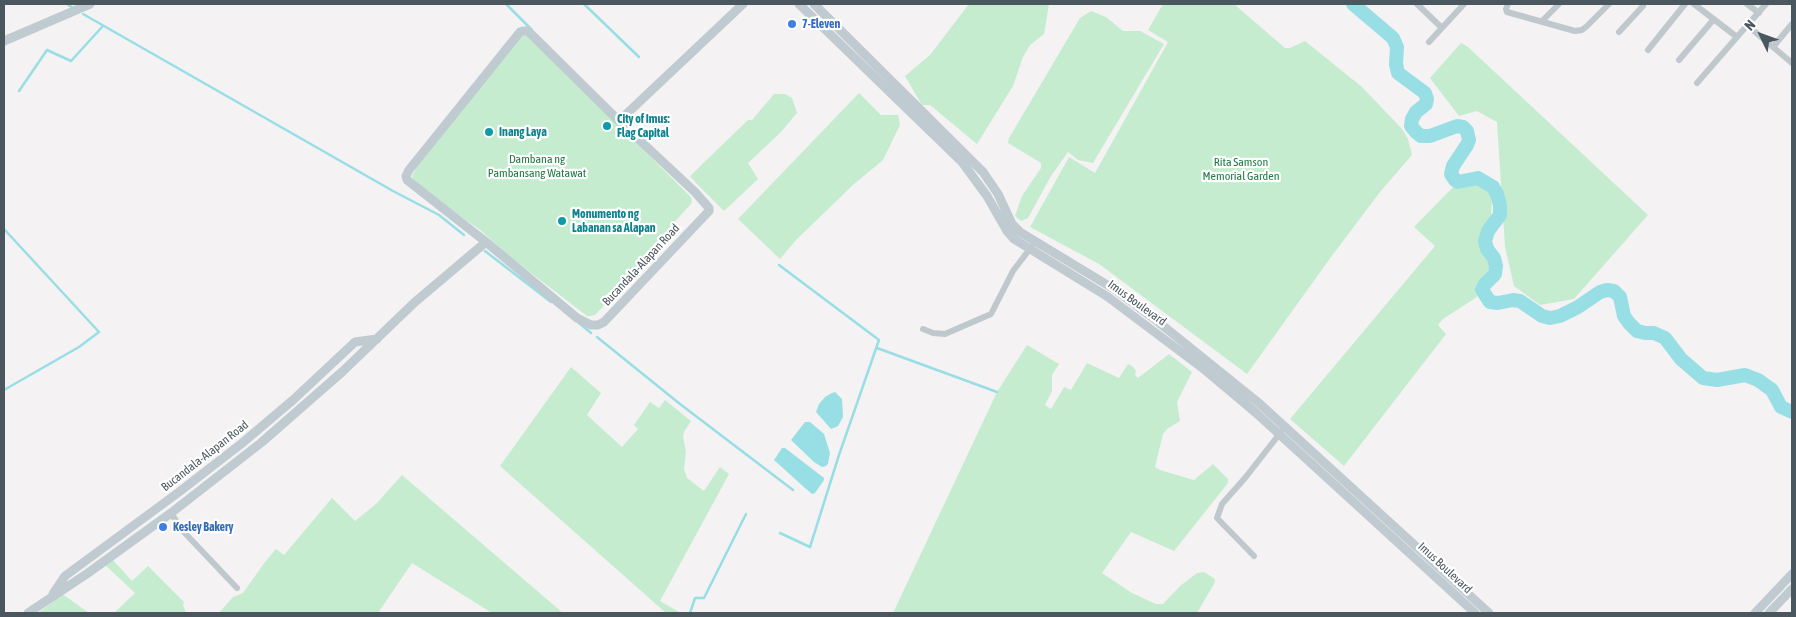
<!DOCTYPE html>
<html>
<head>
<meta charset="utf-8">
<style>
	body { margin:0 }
	#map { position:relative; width:1796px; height:617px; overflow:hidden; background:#f4f2f2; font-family:"Asap Condensed",sans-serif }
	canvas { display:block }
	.frame { position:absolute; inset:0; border:5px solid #4b575e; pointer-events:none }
	.north { position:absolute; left:1736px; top:10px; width:50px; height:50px; -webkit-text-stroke:4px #fff; paint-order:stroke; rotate:312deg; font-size:14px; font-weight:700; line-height:20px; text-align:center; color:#4b575e }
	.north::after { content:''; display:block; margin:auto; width:18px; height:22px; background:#4b575e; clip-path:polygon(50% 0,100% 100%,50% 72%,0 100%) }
</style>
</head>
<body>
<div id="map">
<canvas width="1796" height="617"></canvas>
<div class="frame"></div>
<div class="north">N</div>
</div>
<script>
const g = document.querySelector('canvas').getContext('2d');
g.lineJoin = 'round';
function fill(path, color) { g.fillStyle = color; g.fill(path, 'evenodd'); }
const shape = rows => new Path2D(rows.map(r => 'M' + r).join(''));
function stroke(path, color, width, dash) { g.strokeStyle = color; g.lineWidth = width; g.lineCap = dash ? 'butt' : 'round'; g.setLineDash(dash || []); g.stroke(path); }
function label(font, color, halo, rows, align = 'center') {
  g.font = font + ' "Asap Condensed",sans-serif'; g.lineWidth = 4.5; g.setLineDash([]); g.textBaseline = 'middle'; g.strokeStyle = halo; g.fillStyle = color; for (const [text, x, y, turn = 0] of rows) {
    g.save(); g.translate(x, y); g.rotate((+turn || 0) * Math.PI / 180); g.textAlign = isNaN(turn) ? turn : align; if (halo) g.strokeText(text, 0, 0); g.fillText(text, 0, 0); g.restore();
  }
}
fill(shape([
	[969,4,1049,4,1044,34,1030,45,1023,57,1013,86,977,144,930,105,922,105,905,76,930,55],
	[1163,4,1234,4,1285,48,1290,48,1305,41,1362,87,1402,129,1408,139,1412,155,1380,192,1331,257,1247,374,1099,264,1030,227,1069,157,1095,173,1168,42,1148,30],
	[1091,11,1106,17,1123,31,1140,31,1164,44,1093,163,1078,160,1068,152,1051,176,1028,218,1021,221,1015,216,1022,196,1041,168,1041,163,1008,143,1009,138,1080,18],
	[524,35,531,39,690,196,692,200,691,204,667,230,667,241,595,315,591,316,587,316,509,256,480,230,414,183,412,176,417,167,518,39],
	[1461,43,1468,47,1648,215,1574,299,1540,305,1514,286,1505,247,1497,122,1477,111,1459,116,1430,78],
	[859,93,881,115,898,115,900,125,883,160,854,184,796,240,780,259,738,219],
	[774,94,785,94,792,98,797,113,780,133,748,163,758,179,724,211,696,183,690,176,748,120,752,120],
	[1476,181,1485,185,1490,189,1492,197,1491,220,1481,237,1484,251,1493,258,1494,262,1476,287,1475,291,1477,297,1443,319,1438,325,1446,334,1344,466,1290,419,1435,246,1414,227,1455,185],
	[1027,345,1059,364,1052,375,1052,391,1045,405,1051,409,1064,387,1071,390,1087,363,1119,378,1128,364,1132,366,1136,371,1135,375,1138,378,1169,354,1192,372,1177,402,1180,421,1167,429,1163,434,1155,467,1160,470,1194,480,1213,464,1228,479,1228,483,1174,551,1131,532,1102,573,1132,593,1156,604,1163,604,1180,586,1197,573,1204,572,1215,579,1214,584,1197,613,893,613,997,392],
	[571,367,601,393,587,415,622,447,638,429,634,425,650,402,659,408,665,400,691,421,684,432,683,437,686,451,684,469,687,478,704,491,720,467,729,474,660,601,681,613,666,613,500,466],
	[402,475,563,613,492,613,412,563,378,613,219,613,233,597,243,593,265,562,276,549,284,555,332,498,355,521,376,504],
	[112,559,132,581,148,566,184,602,183,605,186,613,114,613,135,593,104,564],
	[61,593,89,613,38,613,53,602]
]), '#c6ecd0');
fill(shape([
	[835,392,842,399,843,417,838,426,831,429,816,412,819,404,825,397,832,393],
	[805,422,810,422,824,434,830,453,828,464,826,466,822,467,814,462,791,440],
	[782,448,785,448,824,478,824,480,815,493,812,494,805,488,774,460]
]), '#98dee5');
stroke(shape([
	[67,4,73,8],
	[506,4,532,30],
	[584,4,639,57],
	[83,14,393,191,439,215,464,235],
	[19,91,47,50,71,61,102,27],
	[4,229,99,332,79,347,4,390],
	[485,251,551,302],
	[779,265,879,340,839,455,810,547,780,533],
	[579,323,591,333],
	[597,337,680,404,793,490],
	[877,348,997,392],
	[690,613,695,598,704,598,746,514]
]), '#98dee5', 2.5);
stroke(shape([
	[1353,4,1393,38,1397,47,1396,64,1398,73,1425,93,1427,99,1426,104,1416,112,1412,119,1411,126,1416,132,1421,136,1430,136,1457,126,1463,127,1467,131,1469,140,1467,145,1453,166,1451,174,1455,180,1458,182,1478,178,1493,187,1497,194,1500,205,1500,215,1488,231,1485,241,1487,249,1494,258,1496,266,1495,274,1485,284,1482,290,1490,302,1498,303,1513,300,1520,301,1542,316,1550,318,1560,316,1578,307,1600,292,1607,290,1614,291,1620,297,1624,316,1629,323,1637,331,1645,333,1654,333,1665,338,1681,359,1703,378,1717,380,1745,375,1758,380,1772,390,1781,407,1792,412]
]), '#98dee5', 14);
stroke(shape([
	[1417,4,1442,28],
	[1508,4,1506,9,1507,12,1575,31,1582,30,1587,26,1609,4],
	[1694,4,1737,37,1766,4],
	[1747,4,1759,13],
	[1542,21,1559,4],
	[1748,26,1792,63],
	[1619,32,1643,6],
	[1429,42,1464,4],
	[1773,47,1792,24],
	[1648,50,1685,4],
	[1679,60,1714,19],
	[1697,83,1737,37],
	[923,329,933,333,945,334,991,314,1013,271,1032,246],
	[171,513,182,530,237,588],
	[1254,556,1217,518,1222,504,1245,478,1281,432]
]), '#bfc8cd', 6);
stroke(shape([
	[799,4,962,162,987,196,1007,231,1014,239,1108,297,1205,370,1255,412,1475,613],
	[814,4,983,172,998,194,1012,224,1020,232,1114,289,1157,321,1260,404,1489,613],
	[523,31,527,31,532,35,619,121,695,192,709,208,709,211,604,322,598,325,591,325,577,318,486,242,407,180,406,176,409,170,520,32,523,31],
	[4,41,90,4],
	[619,121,743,4],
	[53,594,65,576,179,492,241,444,293,400,355,342,377,339],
	[28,613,88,573,171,513,262,442,342,372,415,302,486,242],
	[1755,613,1792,574],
	[1769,613,1792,589]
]), '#c0cad1', 9);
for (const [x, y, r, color] of [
	[792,24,5,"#3f7fe0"],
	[607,126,5,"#0f9aa8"],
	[489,132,5,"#0f9aa8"],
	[562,221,5,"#0f9aa8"],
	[163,527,5,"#3f7fe0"]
]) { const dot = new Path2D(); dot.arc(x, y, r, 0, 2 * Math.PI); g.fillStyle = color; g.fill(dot); stroke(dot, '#fff', 2); }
label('bold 12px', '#366cbe', '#fff', [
	["7-Eleven",802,24],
	["Kesley Bakery",173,527]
], 'left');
label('bold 12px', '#0d838f', '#fff', [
	["City of Imus:",617,119],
	["Flag Capital",617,133],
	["Inang Laya",499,132],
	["Monumento ng",572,214],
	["Labanan sa Alapan",572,228]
], 'left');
label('12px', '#217a43', '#fff', [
	["Dambana ng",537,159],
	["Pambansang Watawat",537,173],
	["Rita Samson",1241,162],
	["Memorial Garden",1241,176]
]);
label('12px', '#4b575e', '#fff', [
	["Bucandala-Alapan Road",641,265,-47],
	["Imus Boulevard",1137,303,36],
	["Bucandala-Alapan Road",205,456,-38],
	["Imus Boulevard",1445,568,43]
]);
</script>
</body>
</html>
